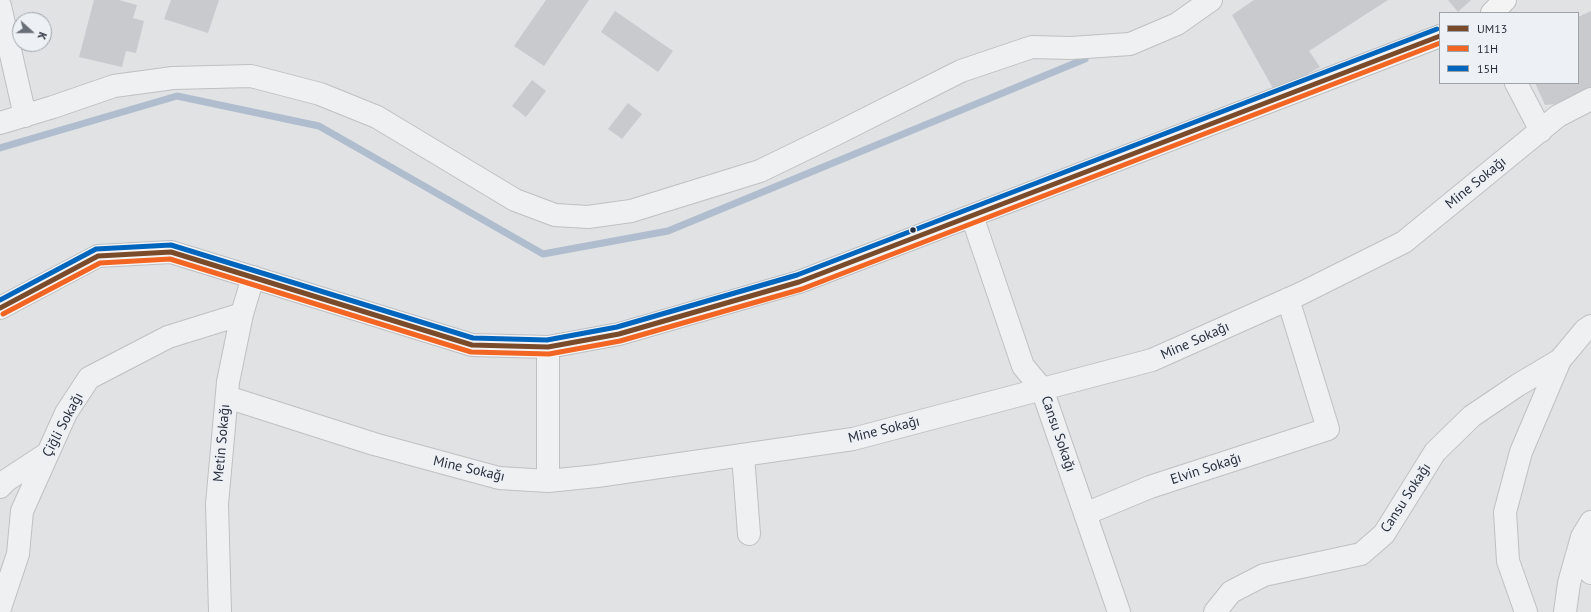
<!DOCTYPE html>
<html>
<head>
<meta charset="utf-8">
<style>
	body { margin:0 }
	#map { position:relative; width:1591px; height:612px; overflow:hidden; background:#e0e2e4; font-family:"PT Sans",sans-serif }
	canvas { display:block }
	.legend { position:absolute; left:1439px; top:12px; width:140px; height:72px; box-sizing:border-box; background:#edf0f4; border:1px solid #9ea3aa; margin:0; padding:5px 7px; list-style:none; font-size:12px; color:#282f3c }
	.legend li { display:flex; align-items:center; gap:8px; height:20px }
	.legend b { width:20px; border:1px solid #9ea3aa }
	.north { position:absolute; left:12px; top:12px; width:40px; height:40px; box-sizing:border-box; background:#edf0f4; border:1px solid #9ea3aa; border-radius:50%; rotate:111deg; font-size:11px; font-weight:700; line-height:16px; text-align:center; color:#282f3c }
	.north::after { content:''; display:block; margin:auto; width:14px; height:18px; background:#686e77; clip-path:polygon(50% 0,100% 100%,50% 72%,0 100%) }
</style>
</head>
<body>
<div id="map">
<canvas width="1591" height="612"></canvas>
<ul class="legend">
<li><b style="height:5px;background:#7a4b2a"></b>UM13</li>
<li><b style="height:5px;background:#f26522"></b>11H</li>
<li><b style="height:5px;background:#0065bd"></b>15H</li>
</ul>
<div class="north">K</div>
</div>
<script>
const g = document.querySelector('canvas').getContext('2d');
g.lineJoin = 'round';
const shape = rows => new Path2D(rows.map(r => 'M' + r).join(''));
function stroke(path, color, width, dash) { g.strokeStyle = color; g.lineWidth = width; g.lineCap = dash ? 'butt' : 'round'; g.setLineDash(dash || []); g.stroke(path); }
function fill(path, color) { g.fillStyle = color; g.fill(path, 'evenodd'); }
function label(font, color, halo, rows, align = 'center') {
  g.font = font + ' "PT Sans",sans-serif'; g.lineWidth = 4; g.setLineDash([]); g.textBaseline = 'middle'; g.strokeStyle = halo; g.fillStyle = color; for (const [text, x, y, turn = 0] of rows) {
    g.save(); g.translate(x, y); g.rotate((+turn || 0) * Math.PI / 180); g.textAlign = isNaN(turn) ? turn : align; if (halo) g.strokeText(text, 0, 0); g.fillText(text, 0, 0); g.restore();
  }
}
stroke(shape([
	[0,148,177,96,319,126,543,254,668,231,1085,59]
]), '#b0bdce', 7);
fill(shape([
	[94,0,119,0,137,5,133,18,144,21,136,53,126,51,122,67,79,57],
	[171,0,219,0,208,33,164,19],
	[546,0,589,0,544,66,514,46],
	[1254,0,1388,0,1309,51,1320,67,1275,92,1232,15],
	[1448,0,1471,0,1458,12],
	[615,11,673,51,658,72,601,32],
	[1591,11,1591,87,1555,104,1545,105,1535,83,1578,83,1578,17],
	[532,80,546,91,526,117,512,106],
	[628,103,642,114,622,139,608,129]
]), '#c8cacd');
const minor = shape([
	[0,6,25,116],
	[1516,83,1541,131],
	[0,123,53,107,114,86,173,78,251,76,320,94,377,117,515,200,555,215,588,217,631,211,760,171,832,136,961,71,1032,47,1071,48,1130,44,1177,24,1211,0],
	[972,216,1023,366,1042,389,1119,612],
	[548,347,548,481],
	[227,397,374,444,499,478,548,481,597,476,853,439,1152,360,1302,293,1404,242,1558,116,1591,99],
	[743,455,749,534],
	[0,487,7,480,48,453],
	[1085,514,1150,487,1328,429,1288,299],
	[1591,522,1582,537,1591,573],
	[0,608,18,554,22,511,66,413,89,378,168,337,242,314],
	[220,612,217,504,228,382,242,314,253,277],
	[1215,612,1231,592,1264,575,1361,554,1384,534,1435,452,1472,416,1518,385,1560,360],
	[1526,612,1508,561,1505,512,1521,452,1560,360,1585,330,1591,326],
	[1565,612,1569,583,1582,537]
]);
const primary = shape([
	[1492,13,1505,0],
	[0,308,98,256,171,252,472,345,548,347,619,334,799,282,1440,36]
]);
stroke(minor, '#bec0c2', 24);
stroke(primary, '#bcbfc2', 24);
stroke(minor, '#eff0f1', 22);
stroke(primary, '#f4f4f5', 22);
stroke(shape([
	[0,308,98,256,171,252,472,345,548,347,619,334,799,282,1440,36]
]), '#7a4b2a', 5);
stroke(shape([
	[3,314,100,263,170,259,471,352,549,354,620,341,802,289,1440,43]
]), '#f26522', 5);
stroke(shape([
	[0,300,96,249,171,245,473,338,547,340,617,327,797,275,1437,29]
]), '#0065bd', 5);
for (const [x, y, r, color] of [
	[913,230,3.5,"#282f3c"]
]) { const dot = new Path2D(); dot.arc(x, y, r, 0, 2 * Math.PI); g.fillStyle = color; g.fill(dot); stroke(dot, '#edf0f4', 1.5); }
label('14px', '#282f3c', '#edf0f4', [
	["Mine Sokağı",1476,183,-39],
	["Mine Sokağı",1195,341,-24],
	["Çiğli Sokağı",63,425,-62],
	["Mine Sokağı",884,430,-14],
	["Cansu Sokağı",1058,434,71],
	["Metin Sokağı",222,443,-85],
	["Mine Sokağı",469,469,13],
	["Elvin Sokağı",1206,469,-18],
	["Cansu Sokağı",1406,498,-57]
]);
</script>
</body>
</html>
